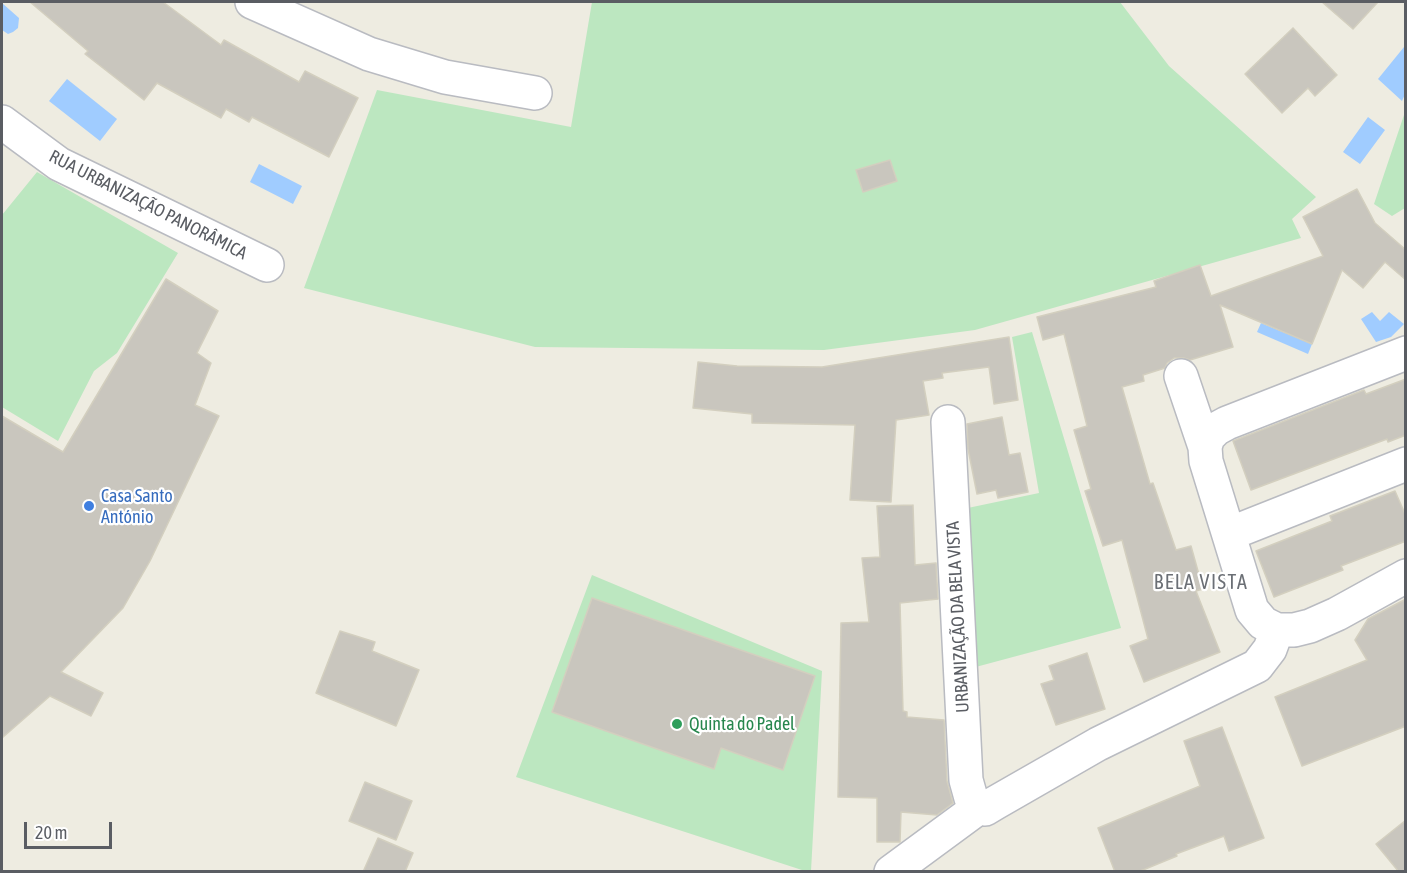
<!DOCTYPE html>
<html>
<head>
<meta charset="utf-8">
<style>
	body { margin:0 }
	#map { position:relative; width:1407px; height:873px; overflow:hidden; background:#eeece1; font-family:"Asap Condensed",sans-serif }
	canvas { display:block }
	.frame { position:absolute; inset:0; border:3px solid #5a5d63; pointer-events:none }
	.scale { position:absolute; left:24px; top:822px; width:88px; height:27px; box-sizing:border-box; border:3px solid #5a5d63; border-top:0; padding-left:8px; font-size:18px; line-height:21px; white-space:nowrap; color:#5a5d63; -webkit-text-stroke:4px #fff; paint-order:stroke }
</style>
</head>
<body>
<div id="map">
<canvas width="1407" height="873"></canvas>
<div class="frame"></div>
<div class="scale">20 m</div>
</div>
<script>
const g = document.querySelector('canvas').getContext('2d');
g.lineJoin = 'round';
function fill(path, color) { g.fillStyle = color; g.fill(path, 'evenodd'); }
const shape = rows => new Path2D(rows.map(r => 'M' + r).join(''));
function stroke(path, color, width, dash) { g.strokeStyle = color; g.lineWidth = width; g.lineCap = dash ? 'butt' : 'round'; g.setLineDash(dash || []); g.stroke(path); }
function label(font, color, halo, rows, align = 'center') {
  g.font = font + ' "Asap Condensed",sans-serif'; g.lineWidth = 4.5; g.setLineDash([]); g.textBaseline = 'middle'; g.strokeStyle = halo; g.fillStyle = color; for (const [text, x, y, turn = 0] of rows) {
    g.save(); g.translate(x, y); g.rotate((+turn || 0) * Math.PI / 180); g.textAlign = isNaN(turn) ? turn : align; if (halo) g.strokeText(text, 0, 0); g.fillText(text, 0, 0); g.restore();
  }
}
fill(shape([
	[592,2,1120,2,1169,66,1316,197,1292,219,1301,238,975,330,824,350,535,347,304,288,377,90,571,127],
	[1405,112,1405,208,1392,216,1374,204],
	[37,172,178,253,117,353,94,371,58,441,2,407,2,215],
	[1032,332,1121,628,972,668,963,509,1039,493,1012,337],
	[592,575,822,671,811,871,805,871,516,777]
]), '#bce7c0');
fill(shape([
	[2,3,19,18,18,28,13,32,8,34,2,30],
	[1404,47,1406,92,1402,101,1378,79],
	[67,79,117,119,100,141,49,101],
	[1368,117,1385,130,1360,164,1343,152],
	[259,164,302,186,293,204,250,182],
	[1372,312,1380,321,1389,312,1404,324,1391,337,1376,342,1361,319],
	[1261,323,1312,344,1308,354,1257,332]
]), '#a0ccff');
const building = shape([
	[30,2,163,2,221,45,224,40,299,82,305,71,358,98,329,157,252,117,249,122,226,109,221,118,157,83,144,100,85,54,88,51,30,2],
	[1322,2,1378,2,1353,29,1322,2],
	[1293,28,1337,75,1315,96,1308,88,1282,113,1245,74,1293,28],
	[890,160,897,181,863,192,856,170,890,160],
	[1357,189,1375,223,1406,250,1406,280,1385,262,1363,288,1342,270,1312,344,1220,305,1233,347,1190,360,1184,358,1174,358,1167,363,1165,368,1143,375,1144,381,1122,387,1150,484,1153,483,1176,550,1191,546,1203,589,1196,591,1220,652,1144,682,1130,646,1148,639,1122,540,1103,546,1085,491,1091,489,1074,430,1087,426,1064,334,1043,340,1037,317,1156,287,1154,281,1200,265,1211,296,1323,256,1303,217,1357,189],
	[166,279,218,311,197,353,211,363,195,405,219,416,150,561,123,608,61,672,103,693,91,716,50,696,2,738,2,416,63,452,166,279],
	[1009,337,1018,400,994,404,989,367,942,373,943,378,923,381,929,415,896,420,891,502,850,500,855,425,752,423,752,414,693,408,698,362,737,366,822,367,1009,337],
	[1406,379,1406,435,1388,442,1387,439,1251,490,1233,441,1364,390,1366,394,1406,379],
	[1002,417,1009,455,1020,453,1028,492,998,498,996,490,977,494,968,449,967,424,1002,417],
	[1395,491,1406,516,1406,541,1341,566,1343,570,1274,597,1256,551,1332,521,1330,516,1395,491],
	[913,505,915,565,936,563,938,599,900,603,903,711,907,712,907,717,944,720,947,781,953,803,937,815,901,812,900,842,877,842,877,798,838,797,841,623,869,622,862,558,880,557,877,506,913,505],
	[592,598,815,676,783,770,721,748,714,769,552,712,592,598],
	[1406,599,1406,726,1302,766,1275,697,1367,660,1355,640,1368,619,1406,599],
	[340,631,375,642,372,651,419,670,396,726,316,693,340,631],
	[1087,653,1105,709,1056,725,1041,684,1054,680,1049,666,1087,653],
	[1222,727,1264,838,1229,851,1224,836,1176,854,1177,856,1138,872,1115,872,1098,828,1200,786,1184,741,1222,727],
	[365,782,412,801,396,840,349,821,365,782],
	[1406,820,1406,872,1399,872,1376,844,1406,820],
	[378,838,413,853,405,872,363,872,378,838]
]);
fill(building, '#c9c6be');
stroke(building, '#d3cfbf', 1.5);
const minor = shape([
	[252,2,369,54,445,77,535,93],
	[2,122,59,164,267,265],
	[1181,376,1205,447,1206,461,1252,610,1263,623,1277,630,1294,630,1310,626,1337,614,1406,576],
	[948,422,966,780,971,798,978,808],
	[1205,447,1208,437,1216,429,1227,423,1406,353],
	[1229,534,1406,464],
	[891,872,978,808,985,809,995,803,1098,744,1257,666,1270,649,1277,630]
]);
stroke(minor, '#b9bbc1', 36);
stroke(minor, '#fff', 33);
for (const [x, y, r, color] of [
	[89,506,6,"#3f7fe0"],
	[677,724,6,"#2e9e5b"]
]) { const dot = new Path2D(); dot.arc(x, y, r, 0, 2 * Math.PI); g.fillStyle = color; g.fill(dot); stroke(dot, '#fff', 2); }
label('18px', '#5a5d63', '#fff', [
	["RUA URBANIZAÇÃO PANORÂMICA",148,205,27],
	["URBANIZAÇÃO DA BELA VISTA",958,617,-93]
]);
label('18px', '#366cbe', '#fff', [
	["Casa Santo",101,496],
	["António",101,517]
], 'left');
label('18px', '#27864d', '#fff', [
	["Quinta do Padel",689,724]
], 'left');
g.letterSpacing = '1.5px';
label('20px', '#6b6f75', '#fff', [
	["BELA VISTA",1201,583]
]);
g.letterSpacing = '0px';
</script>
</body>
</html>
